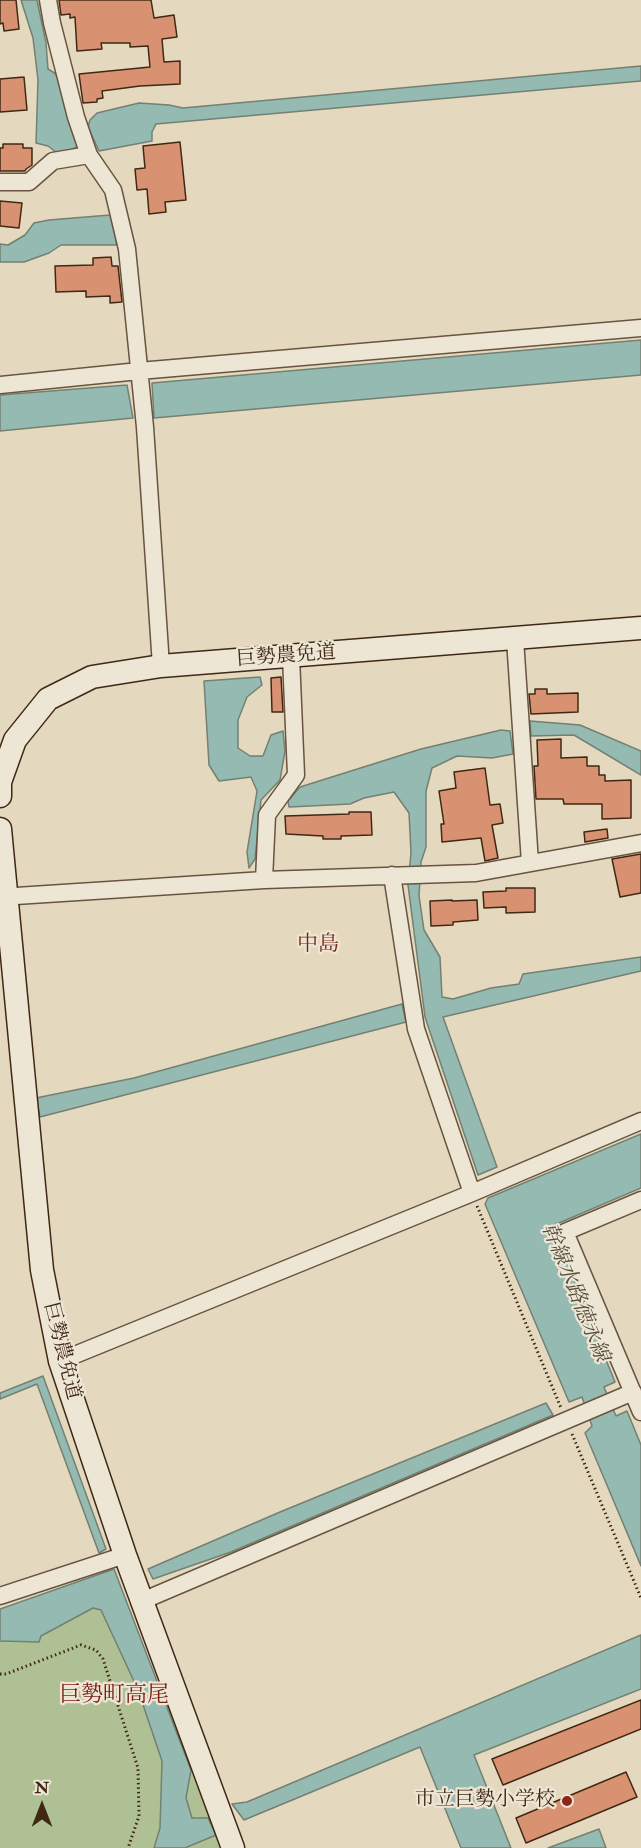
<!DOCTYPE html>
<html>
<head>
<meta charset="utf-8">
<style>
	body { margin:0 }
	#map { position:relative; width:641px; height:1848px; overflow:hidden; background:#e4d9bf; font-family:"IM FELL Double Pica",serif }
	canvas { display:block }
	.north { position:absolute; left:12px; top:1776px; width:60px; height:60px; -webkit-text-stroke:4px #ede6d5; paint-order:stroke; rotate:0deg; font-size:16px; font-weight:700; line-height:24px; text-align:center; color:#402814 }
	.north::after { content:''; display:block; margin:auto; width:21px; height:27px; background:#402814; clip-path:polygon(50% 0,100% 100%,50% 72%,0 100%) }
</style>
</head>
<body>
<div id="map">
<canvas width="641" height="1848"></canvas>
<div class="north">N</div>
</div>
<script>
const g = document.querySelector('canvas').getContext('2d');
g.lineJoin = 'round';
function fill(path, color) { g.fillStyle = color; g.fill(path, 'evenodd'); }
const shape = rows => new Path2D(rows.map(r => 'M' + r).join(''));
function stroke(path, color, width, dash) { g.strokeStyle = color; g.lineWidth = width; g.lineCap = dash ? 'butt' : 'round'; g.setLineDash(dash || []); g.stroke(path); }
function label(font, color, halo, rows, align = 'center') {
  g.font = font + ' "IM FELL Double Pica","Noto Serif JP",serif'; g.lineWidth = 4.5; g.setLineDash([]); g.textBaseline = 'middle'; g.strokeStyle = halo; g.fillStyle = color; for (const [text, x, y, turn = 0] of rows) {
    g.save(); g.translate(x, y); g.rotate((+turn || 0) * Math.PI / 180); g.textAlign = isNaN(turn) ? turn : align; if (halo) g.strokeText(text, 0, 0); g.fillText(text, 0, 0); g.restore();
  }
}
fill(shape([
	[114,1569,221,1848,0,1848,0,1609]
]), '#b0c095');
const water = shape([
	[21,0,37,0,46,43,48,69,56,74,78,146,71,150,57,153,48,146,36,143,38,80,33,38,21,0],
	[641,66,641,81,156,124,152,132,152,141,99,151,88,127,90,120,97,113,139,103,169,105,183,108,641,66],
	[110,215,118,236,116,245,61,245,49,253,24,262,0,262,0,244,8,245,25,235,34,223,49,220,110,215],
	[641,340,641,375,154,418,152,383,641,340],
	[127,385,133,418,0,431,0,395,127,385],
	[260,677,262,685,247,697,238,720,238,748,250,756,263,756,271,735,283,731,285,751,280,780,261,800,255,859,249,868,247,852,257,791,251,777,219,781,209,765,204,681,260,677],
	[530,721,580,725,641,751,641,775,574,735,531,736,530,721],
	[501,730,510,731,513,754,492,758,457,756,432,768,426,791,426,847,421,862,419,896,424,930,440,957,442,997,453,999,491,988,519,984,523,974,641,957,641,971,443,1017,497,1167,478,1175,425,1017,408,885,411,853,409,813,394,792,364,798,350,804,289,807,288,801,300,787,421,749,501,730],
	[402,1004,406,1022,40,1117,36,1098,134,1078,402,1004],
	[641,1134,641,1188,552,1226,615,1382,604,1387,616,1416,627,1411,641,1445,641,1566,585,1433,592,1426,582,1397,569,1402,485,1204,488,1198,641,1134],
	[43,1376,106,1549,99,1553,37,1384,0,1399,0,1393,43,1376],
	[546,1403,553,1415,231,1552,153,1579,148,1569,280,1512,546,1403],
	[114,1569,191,1770,186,1798,192,1818,208,1818,216,1835,185,1848,154,1848,160,1828,162,1761,138,1690,101,1610,93,1608,41,1636,39,1642,0,1641,0,1609,114,1569],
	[641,1635,641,1689,474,1755,511,1848,461,1848,420,1747,244,1820,232,1804,247,1802,641,1635],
	[599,1829,606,1848,548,1848,599,1829]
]);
fill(water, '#95bab1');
stroke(water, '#738072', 1.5);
const building = shape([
	[0,0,16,0,19,29,4,31,3,23,0,24,0,0],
	[59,0,151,0,154,18,174,15,177,37,162,39,164,62,180,61,180,84,140,86,102,91,103,98,97,99,97,102,83,103,79,74,150,67,148,46,130,47,130,43,101,43,102,49,77,51,75,17,70,18,70,14,61,15,59,0],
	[24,77,27,110,0,112,0,79,24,77],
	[180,142,186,200,165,202,166,212,149,214,147,189,137,190,135,169,145,168,143,146,180,142],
	[3,144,23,144,23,148,32,148,32,165,26,169,25,171,0,171,0,148,3,148,3,144],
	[0,201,22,203,19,228,0,226,0,201],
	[111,257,112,266,118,266,122,302,110,303,110,296,86,297,86,291,56,292,55,266,93,265,93,258,111,257],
	[281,677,283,712,272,712,271,678,281,677],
	[535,689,547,689,547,694,578,693,578,712,531,714,529,694,535,694,535,689],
	[561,739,561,758,587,757,587,766,599,766,599,775,605,775,605,781,631,780,631,818,602,819,602,804,564,804,563,799,536,799,534,766,538,766,537,740,561,739],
	[485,768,490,805,500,804,503,823,492,825,498,858,485,861,481,838,442,842,441,824,444,824,439,791,456,788,454,772,485,768],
	[349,812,371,812,372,835,341,836,341,839,323,839,323,836,286,834,285,816,349,814,349,812],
	[607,829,608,838,585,842,584,832,607,829],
	[641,854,641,893,620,897,612,859,641,854],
	[506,888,535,888,535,912,506,913,506,907,484,908,483,892,506,891,506,888],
	[452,900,452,901,477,900,478,920,453,922,453,925,431,926,430,901,452,900],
	[641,1700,641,1729,503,1785,492,1759,641,1700],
	[626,1772,637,1797,526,1843,516,1818,626,1772]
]);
fill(building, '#d99271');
stroke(building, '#402814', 1.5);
const street = shape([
	[48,0,52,23,76,117,89,155,113,190,127,249,145,427,161,666],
	[0,182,29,182,53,161,89,155],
	[0,385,139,371,641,328],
	[515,639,530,863],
	[392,875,416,1029,472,1193],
	[264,880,267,815,296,775,291,657],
	[0,897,264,880,476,873,641,843],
	[641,1200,565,1232,641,1412],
	[60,1361,472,1193,641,1121],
	[0,1596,125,1555],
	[142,1601,633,1392]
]);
const secondary = shape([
	[0,796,0,782,15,740,48,699,92,677,161,666,641,628],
	[0,829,42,1270,60,1361,125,1555,233,1848]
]);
stroke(street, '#69543f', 19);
stroke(secondary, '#402814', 25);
stroke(shape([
	[477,1206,561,1408],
	[572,1434,641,1598],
	[0,1674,6,1674,81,1645,96,1650,103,1659,138,1768,139,1816,128,1848]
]), '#402814', 3, [1.5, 3]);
stroke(street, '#ede6d5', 16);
stroke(secondary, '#ede6d5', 22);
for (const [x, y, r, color] of [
	[567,1801,6,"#8f2418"]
]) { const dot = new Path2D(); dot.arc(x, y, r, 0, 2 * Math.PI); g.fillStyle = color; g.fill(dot); stroke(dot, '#ede6d5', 2); }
label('20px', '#402814', '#ede6d5', [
	["巨勢農免道",286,657,-4],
	["巨勢農免道",61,1351,76]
]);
label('20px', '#402814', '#ede6d5', [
	["市立巨勢小学校",555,1801]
], 'right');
label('21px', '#7a1f14', '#ede6d5', [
	["中島",318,945]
]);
label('italic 21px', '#554c3b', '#ede6d5', [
	["幹線水路徳永線",574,1293,68]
]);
label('22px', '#7a1f14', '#ede6d5', [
	["巨勢町高尾",114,1696]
]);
</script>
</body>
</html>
